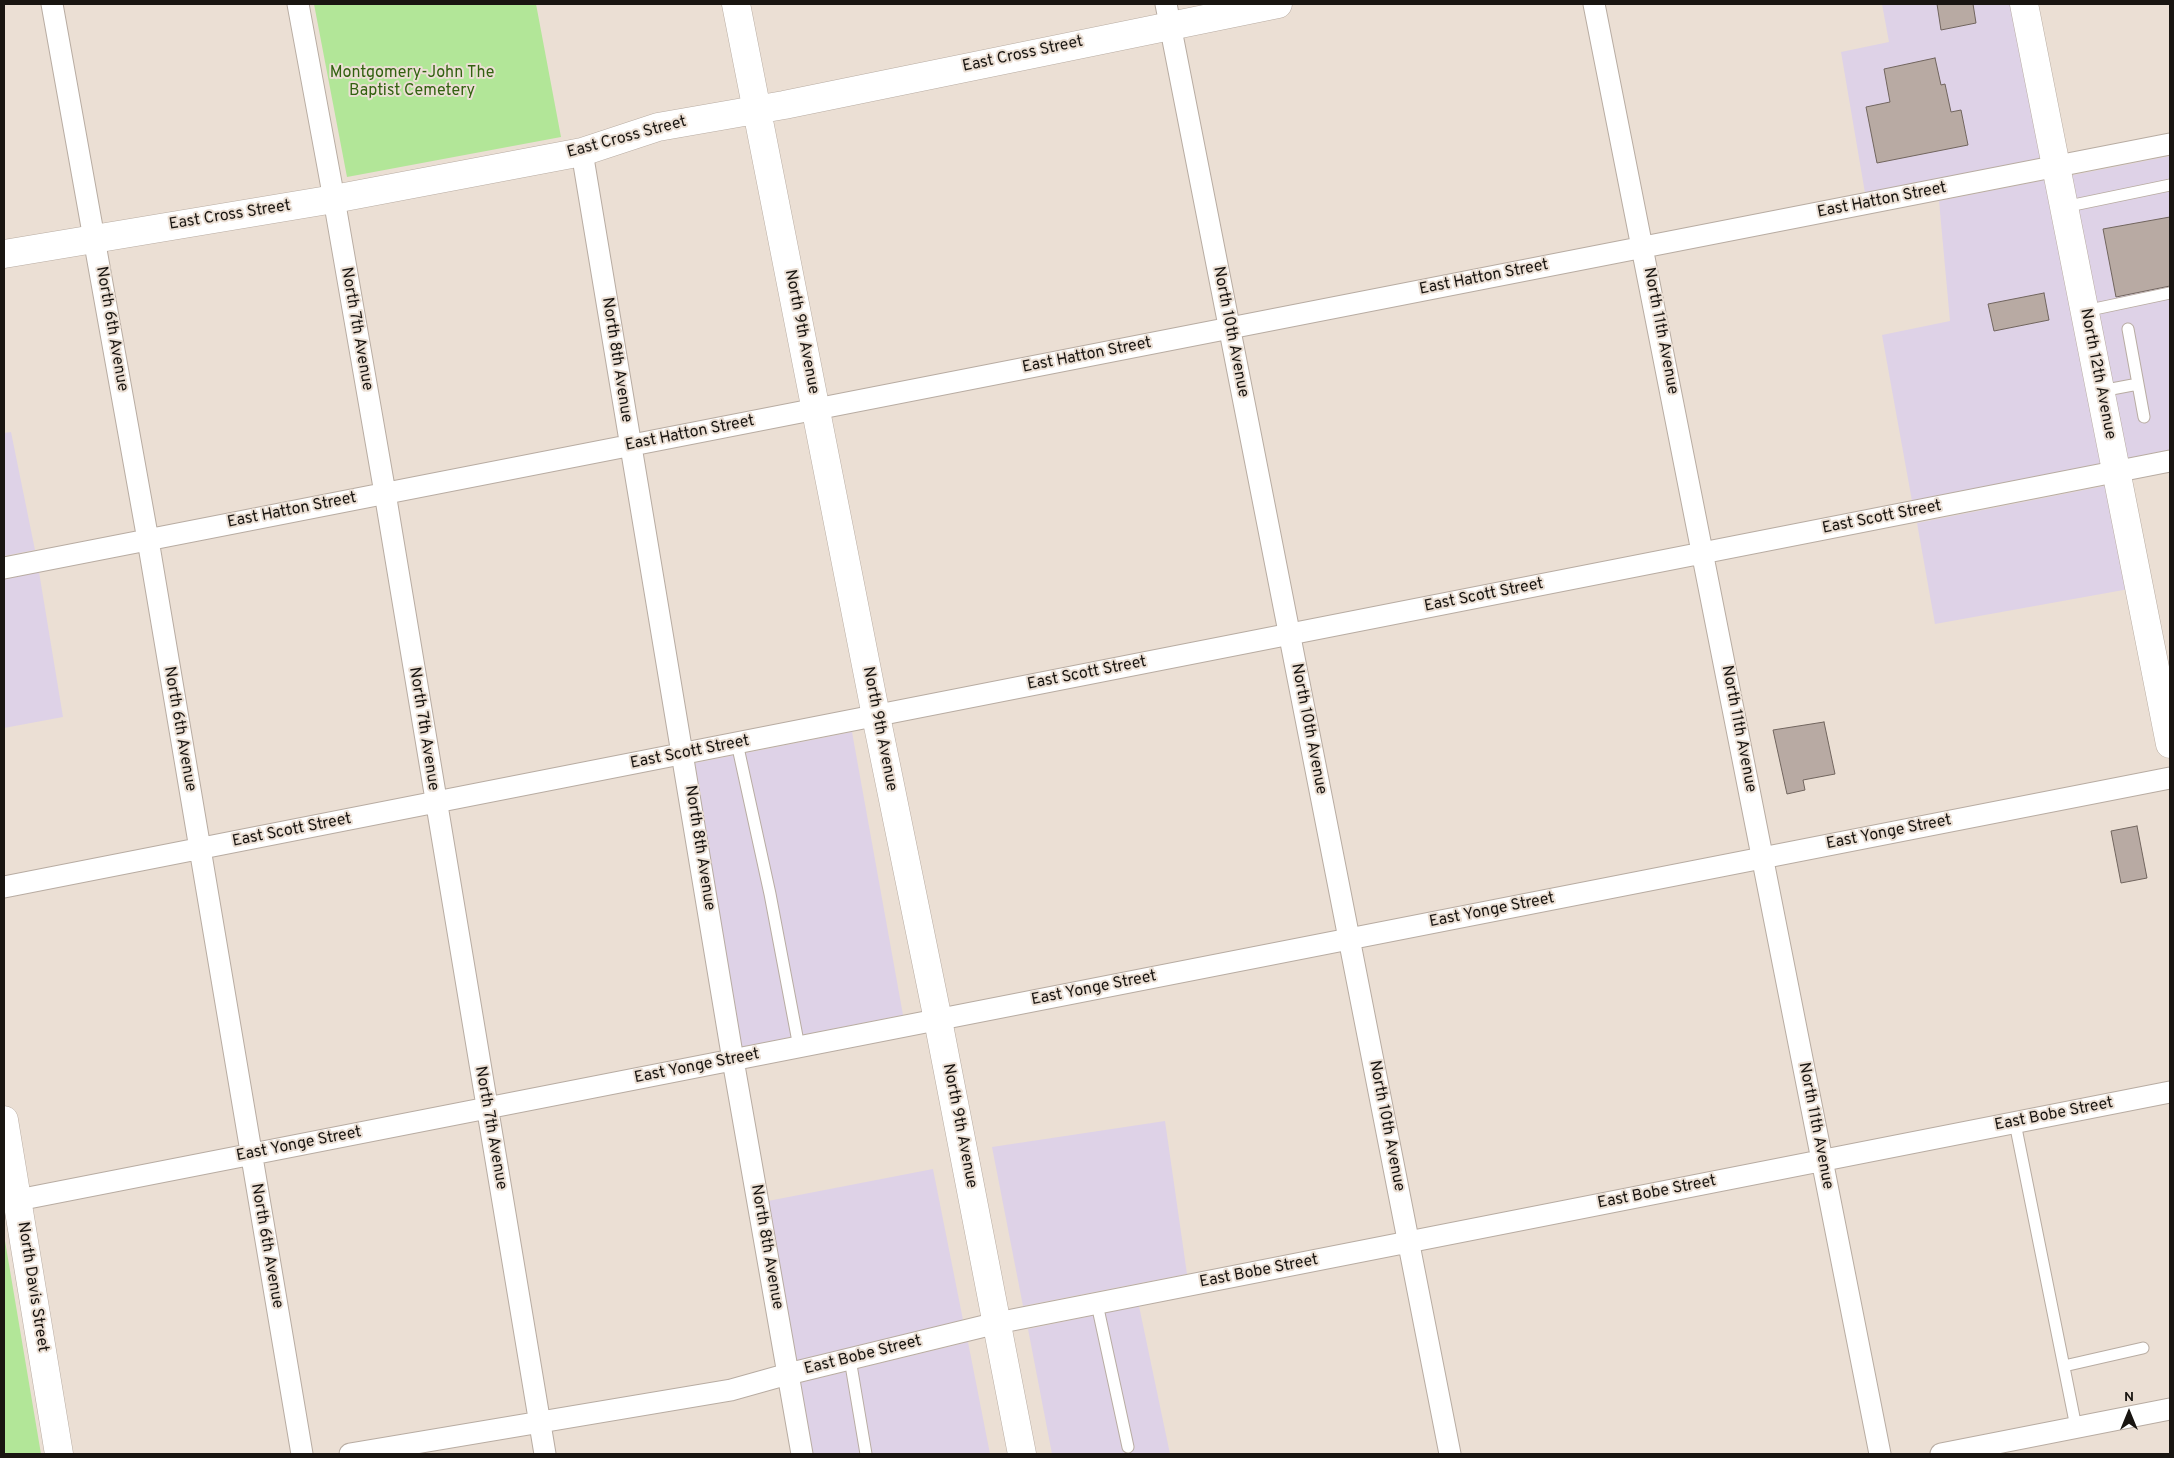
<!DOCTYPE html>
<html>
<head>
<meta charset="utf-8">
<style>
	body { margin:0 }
	#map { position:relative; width:2174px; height:1458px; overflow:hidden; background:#ebdfd4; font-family:Overpass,sans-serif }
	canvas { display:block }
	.frame { position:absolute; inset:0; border:5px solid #191511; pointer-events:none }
	.north { position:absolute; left:2104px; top:1388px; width:50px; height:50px; -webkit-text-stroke:4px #ebdfd4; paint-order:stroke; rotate:0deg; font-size:14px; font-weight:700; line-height:20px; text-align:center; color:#191511 }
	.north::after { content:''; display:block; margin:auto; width:18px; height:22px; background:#191511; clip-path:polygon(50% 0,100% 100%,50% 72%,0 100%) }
</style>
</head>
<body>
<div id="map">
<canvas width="2174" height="1458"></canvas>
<div class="frame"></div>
<div class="north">N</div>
</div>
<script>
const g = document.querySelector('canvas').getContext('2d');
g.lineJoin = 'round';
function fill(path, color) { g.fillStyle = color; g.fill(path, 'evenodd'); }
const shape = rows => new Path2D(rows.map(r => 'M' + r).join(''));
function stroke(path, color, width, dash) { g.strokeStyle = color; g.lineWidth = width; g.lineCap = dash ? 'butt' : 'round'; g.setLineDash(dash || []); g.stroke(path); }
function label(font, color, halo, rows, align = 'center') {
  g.font = font + ' Overpass,sans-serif'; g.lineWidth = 4; g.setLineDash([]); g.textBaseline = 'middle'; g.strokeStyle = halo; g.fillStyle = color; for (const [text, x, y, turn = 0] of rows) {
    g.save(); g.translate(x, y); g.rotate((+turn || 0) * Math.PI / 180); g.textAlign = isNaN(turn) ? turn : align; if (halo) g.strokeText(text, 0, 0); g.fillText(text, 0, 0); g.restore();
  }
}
fill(shape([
	[1882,4,2014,4,2044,158,1865,193,1841,52,1889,42],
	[2170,156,2170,450,2124,459,2068,176],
	[2049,179,2105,463,1912,501,1882,335,1950,321,1939,201],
	[11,432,35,550,4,556,4,433],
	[2109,485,2129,589,1935,624,1917,523],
	[39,572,63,717,4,728,4,579],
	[852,732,903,1015,741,1047,695,763],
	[1165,1121,1187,1274,1023,1306,992,1147],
	[933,1169,963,1320,795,1361,768,1201],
	[1139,1306,1170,1454,1052,1454,1028,1329],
	[968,1342,990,1454,811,1454,799,1383]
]), '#ded2e7');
fill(shape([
	[314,4,536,4,561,137,347,177],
	[4,1235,41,1454,4,1454]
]), '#b2e698');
const building = shape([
	[1937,4,1973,4,1976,23,1941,30,1937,4],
	[1935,58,1941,85,1945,84,1951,112,1961,110,1968,145,1877,163,1866,107,1890,102,1884,69,1935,58],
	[2170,217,2170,286,2116,297,2103,229,2170,217],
	[2044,293,2049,320,1994,331,1988,304,2044,293],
	[1824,722,1835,774,1803,780,1805,790,1787,794,1773,730,1824,722],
	[2137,826,2147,878,2121,883,2111,831,2137,826]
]);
fill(building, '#b8aaa3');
stroke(building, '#71655e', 1);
const lane = shape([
	[2064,207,2170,185],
	[2085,311,2170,293],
	[2128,329,2144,417],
	[2101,391,2138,384],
	[737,743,770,894,799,1047],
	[2015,1123,2076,1427],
	[1097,1304,1128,1447],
	[850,1359,866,1454],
	[2064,1366,2143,1348]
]);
const street = shape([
	[52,4,148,540,302,1454],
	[298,4,334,199,385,493,545,1454],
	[1166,4,1450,1454],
	[1594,4,1880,1454],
	[582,152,733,1060,802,1454],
	[4,568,2170,144],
	[4,887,2170,461],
	[18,1200,2170,778],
	[350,1454,731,1390,788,1374,997,1323,2170,1092],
	[1941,1454,2170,1409]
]);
const secondary = shape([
	[736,4,876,716,938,1020,1022,1454],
	[2024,4,2170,744],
	[4,254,334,199,582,152,658,127,784,105,1278,4],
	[4,1120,59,1454]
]);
stroke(lane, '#b8aca2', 13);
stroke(street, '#b8aca2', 23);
stroke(secondary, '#b8aca2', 29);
stroke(lane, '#fff', 11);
stroke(street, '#fff', 21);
stroke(secondary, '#fff', 28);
label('16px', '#191511', '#ebdfd4', [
	["East Cross Street",1023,55,-12],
	["East Cross Street",627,138,-15],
	["East Hatton Street",1882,201,-11],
	["East Cross Street",230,216,-9],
	["East Hatton Street",1484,278,-11],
	["North 6th Avenue",111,329,80],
	["North 7th Avenue",356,329,80],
	["North 11th Avenue",1660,331,79],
	["North 9th Avenue",801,332,79],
	["North 10th Avenue",1230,332,79],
	["East Hatton Street",1087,356,-11],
	["North 8th Avenue",616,360,81],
	["North 12th Avenue",2097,374,79],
	["East Hatton Street",690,434,-11],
	["East Hatton Street",292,511,-11],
	["East Scott Street",1882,518,-11],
	["East Scott Street",1484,596,-11],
	["East Scott Street",1087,674,-11],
	["North 6th Avenue",179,729,80],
	["North 7th Avenue",423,729,81],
	["North 9th Avenue",879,729,79],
	["North 10th Avenue",1308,729,79],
	["North 11th Avenue",1738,729,79],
	["East Scott Street",690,753,-11],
	["East Scott Street",292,831,-11],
	["East Yonge Street",1889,833,-11],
	["North 8th Avenue",699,848,81],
	["East Yonge Street",1492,911,-11],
	["East Yonge Street",1094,989,-11],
	["East Yonge Street",697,1067,-11],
	["East Bobe Street",2054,1115,-11],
	["North 9th Avenue",959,1126,79],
	["North 10th Avenue",1386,1126,79],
	["North 11th Avenue",1815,1126,79],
	["North 7th Avenue",490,1128,80],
	["East Yonge Street",299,1145,-11],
	["East Bobe Street",1657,1193,-11],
	["North 6th Avenue",266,1246,80],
	["North 8th Avenue",766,1247,80],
	["East Bobe Street",1259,1272,-11],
	["North Davis Street",32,1287,81],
	["East Bobe Street",863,1356,-14]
]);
label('16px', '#326110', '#ebdfd4', [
	["Montgomery-John The",412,74],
	["Baptist Cemetery",412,92]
]);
</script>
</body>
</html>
